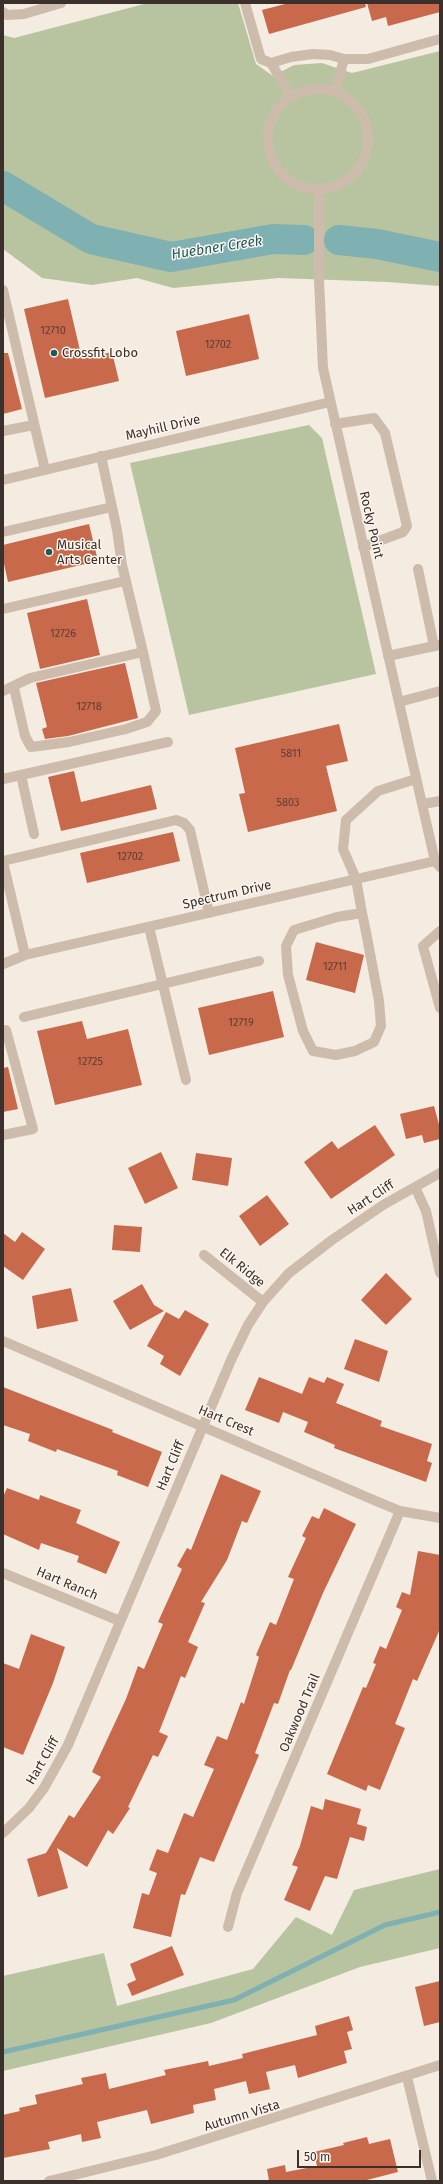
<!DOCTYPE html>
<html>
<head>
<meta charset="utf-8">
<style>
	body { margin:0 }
	#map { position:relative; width:443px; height:2184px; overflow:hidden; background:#f4ebe1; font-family:"Fira Sans",sans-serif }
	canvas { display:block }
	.frame { position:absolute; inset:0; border:4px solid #3b302b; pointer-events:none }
	.scale { position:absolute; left:297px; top:2150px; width:124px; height:18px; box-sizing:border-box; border:2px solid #3b302b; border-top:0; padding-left:5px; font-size:12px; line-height:14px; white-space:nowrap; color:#3b302b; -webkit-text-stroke:3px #fbf5ee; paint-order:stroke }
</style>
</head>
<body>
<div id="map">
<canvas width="443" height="2184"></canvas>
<div class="frame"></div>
<div class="scale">50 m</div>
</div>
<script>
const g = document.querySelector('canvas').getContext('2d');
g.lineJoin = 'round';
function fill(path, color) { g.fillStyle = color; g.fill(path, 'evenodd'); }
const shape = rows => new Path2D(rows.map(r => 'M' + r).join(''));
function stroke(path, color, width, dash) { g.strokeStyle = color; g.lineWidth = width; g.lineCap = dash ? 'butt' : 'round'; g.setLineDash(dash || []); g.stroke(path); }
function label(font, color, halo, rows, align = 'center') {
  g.font = font + ' "Fira Sans",sans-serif'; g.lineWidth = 3; g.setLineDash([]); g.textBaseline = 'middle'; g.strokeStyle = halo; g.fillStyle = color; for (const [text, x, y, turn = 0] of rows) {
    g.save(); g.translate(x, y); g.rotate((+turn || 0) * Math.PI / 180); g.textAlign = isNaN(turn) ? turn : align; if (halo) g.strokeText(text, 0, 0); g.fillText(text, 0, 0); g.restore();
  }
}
fill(shape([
	[148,3,238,3,256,64,273,76,294,65,322,63,352,73,440,51,440,286,388,282,279,278,173,288,137,278,92,285,42,278,3,249,3,35,14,38],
	[309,425,322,438,376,674,189,715,130,463],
	[440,1869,440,1948,360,1967,211,2023,3,2071,3,1976,104,1953,117,2006,253,1969,296,1917,332,1935,354,1890]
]), '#b8c4a0');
stroke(shape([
	[3,2052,234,2000,385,1925,440,1912]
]), '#7fb0b2', 5);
stroke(shape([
	[3,186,91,239,171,257,273,239,304,240],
	[339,240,377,244,440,257]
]), '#7fb0b2', 30);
fill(shape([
	[289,3,365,3,366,7,269,34,262,10],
	[367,3,440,3,440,12,388,26,386,17,372,21],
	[68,299,82,359,112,352,119,381,45,398,24,309],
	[249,314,259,359,186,376,176,331],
	[3,353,8,353,22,409,3,414],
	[89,524,98,561,8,582,3,559,3,545],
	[87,599,100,655,40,669,27,613],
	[125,663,138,718,68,736,45,739,42,729,47,727,36,683],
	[339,724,348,761,326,766,337,811,248,832,239,794,245,793,235,748],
	[74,771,81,802,151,785,157,809,61,831,48,777],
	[173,832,180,861,87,883,80,853],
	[316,942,364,955,355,993,306,980],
	[273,991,284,1037,209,1055,198,1008],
	[82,1021,87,1039,128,1029,142,1085,55,1105,37,1031],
	[8,1067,18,1109,3,1112,3,1068],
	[434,1106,440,1128,440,1139,424,1143,422,1135,406,1139,400,1114],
	[375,1125,395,1155,331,1199,304,1162,332,1141,338,1149],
	[161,1152,178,1188,145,1204,128,1168],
	[196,1153,232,1158,228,1186,192,1180],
	[267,1195,289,1224,260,1246,239,1216],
	[114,1225,142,1227,140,1252,112,1250],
	[22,1232,45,1249,23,1280,3,1266,3,1233,15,1242],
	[386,1273,412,1299,386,1325,361,1300],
	[142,1284,154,1305,164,1311,130,1330,113,1301],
	[71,1288,78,1321,37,1329,32,1296],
	[185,1310,209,1324,180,1376,160,1364,164,1356,147,1346,166,1312,179,1319],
	[355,1339,388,1351,379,1382,344,1369],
	[259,1377,302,1394,309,1377,324,1383,327,1377,344,1384,336,1403,382,1421,380,1426,432,1444,427,1461,432,1463,426,1482,334,1448,335,1445,304,1432,308,1422,283,1412,279,1423,245,1410],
	[3,1387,113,1430,112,1432,162,1452,148,1487,117,1475,118,1471,57,1449,56,1452,28,1441,30,1434,3,1425],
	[221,1474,261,1491,247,1523,242,1521,227,1560,201,1602,205,1603,188,1642,198,1647,185,1678,181,1676,159,1732,168,1736,158,1757,153,1755,128,1807,130,1808,113,1834,108,1830,87,1867,57,1848,68,1888,38,1897,27,1859,46,1853,69,1815,74,1818,101,1777,92,1772,126,1699,138,1666,144,1669,163,1624,158,1622,182,1569,177,1566,187,1548,191,1550],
	[7,1488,39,1500,40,1495,81,1510,76,1523,120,1542,106,1574,77,1562,79,1556,41,1543,39,1550,3,1534,3,1497],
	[324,1508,356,1524,323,1593,291,1670,290,1670,278,1704,274,1703,255,1753,259,1755,214,1862,200,1857,185,1895,181,1894,171,1937,133,1928,142,1893,149,1895,157,1873,149,1870,157,1849,168,1853,184,1813,193,1817,214,1769,204,1765,217,1736,227,1740,241,1702,244,1704,259,1657,256,1655,270,1622,276,1625,294,1579,288,1577,306,1538,302,1536,312,1516,319,1519],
	[418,1551,440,1555,440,1629,417,1681,413,1679,395,1724,405,1728,380,1790,368,1785,366,1791,327,1774,363,1687,366,1688,376,1664,373,1663,380,1646,386,1649,402,1610,396,1607,402,1592,410,1595],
	[31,1634,65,1647,53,1683,23,1755,3,1747,3,1663,19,1669],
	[325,1799,361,1809,357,1824,367,1827,364,1841,350,1837,337,1879,325,1876,310,1911,284,1900,298,1867,292,1865,300,1846,311,1806,323,1810],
	[172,1946,184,1975,132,1996,127,1984,136,1980,130,1964],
	[440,1981,440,2022,424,2026,415,1987],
	[349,2016,353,2030,347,2032,352,2049,344,2051,347,2063,298,2078,295,2065,266,2072,270,2089,249,2094,246,2081,214,2089,216,2100,193,2105,194,2113,151,2124,147,2110,97,2122,101,2138,82,2142,81,2134,48,2142,50,2149,3,2158,3,2115,20,2111,19,2108,37,2104,35,2095,83,2084,81,2078,106,2073,109,2089,166,2075,164,2070,208,2061,209,2066,243,2058,242,2054,317,2035,315,2026],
	[367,2137,369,2144,390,2139,398,2172,363,2181,269,2181,267,2169,285,2165,286,2172,317,2166,314,2152,344,2145,343,2143]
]), '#c8694b');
stroke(shape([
	[245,3,261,59,271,63,291,97],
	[3,12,7,15,24,14,61,3],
	[271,63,291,57,313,54,330,55,344,59],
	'268 139a50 50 0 1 1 100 0a50 50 0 1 1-100 0Z',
	[335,92,344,59,368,59,440,39],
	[319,189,319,280,323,368,435,861,440,867],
	[3,290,45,470],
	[335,424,374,418,385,433,407,526,403,532,363,547],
	[3,431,34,425],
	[101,456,117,530,122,565,143,652],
	[3,480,330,402],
	[3,532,112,507],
	[418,569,434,646],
	[3,609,125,581],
	[388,656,439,645],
	[3,691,30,678,143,652,156,711,147,722,126,729,69,742,31,747,25,736,14,688],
	[399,702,440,691],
	[21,775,34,834],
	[3,779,168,742],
	[423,804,440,801],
	[3,861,176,820,184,823,190,830,209,913],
	[3,862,25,955],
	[362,913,337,917,294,930,286,946,288,975,303,1031,313,1051,336,1055,355,1051,374,1042,381,1026,379,1001,366,932,362,913,356,879,343,849,346,820,378,791,416,779],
	[149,927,186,1080],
	[440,931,423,946,440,1008],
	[3,964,25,955,435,861],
	[24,1017,259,961],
	[3,1031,6,1030,33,1129,3,1135],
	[415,1187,426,1211,440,1273],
	[204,1255,263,1302],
	[3,1341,376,1501,400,1511,440,1518],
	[3,1573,120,1621],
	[3,1833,29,1808,44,1788,68,1745,231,1360,248,1325,263,1302,289,1273,332,1240,383,1205,440,1173],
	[228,1927,237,1893,400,1511],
	[407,2077,432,2181],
	[49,2181,156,2155,440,2065]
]), '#cdbbac', 10);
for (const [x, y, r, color] of [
	[54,353,4,"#1f5a5e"],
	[49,552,4,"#1f5a5e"]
]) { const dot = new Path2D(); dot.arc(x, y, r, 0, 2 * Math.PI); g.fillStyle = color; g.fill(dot); stroke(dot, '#fbf5ee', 1.5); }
label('11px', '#5e3e33', null, [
	["12710",53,331],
	["12702",218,345],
	["12726",63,634],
	["12718",89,707],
	["5811",291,754],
	["5803",288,803],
	["12702",130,857],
	["12711",335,967],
	["12719",241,1023],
	["12725",90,1062]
]);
label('13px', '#3b302b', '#fbf5ee', [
	["Crossfit Lobo",62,353],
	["Musical",57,545],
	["Arts Center",57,560]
], 'left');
label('13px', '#3b302b', '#fbf5ee', [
	["Mayhill Drive",163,428,-13],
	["Rocky Point",371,525,77],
	["Spectrum Drive",227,895,-13],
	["Hart Cliff",371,1198,-33],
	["Elk Ridge",242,1268,39],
	["Hart Crest",226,1421,23],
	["Hart Cliff",171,1466,-67],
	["Hart Ranch",67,1584,23],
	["Oakwood Trail",300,1713,-67],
	["Hart Cliff",43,1761,-60],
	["Autumn Vista",242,2116,-17]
]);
label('italic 14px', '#1f5a5e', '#fbf5ee', [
	["Huebner Creek",217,248,-9]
]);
</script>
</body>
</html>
